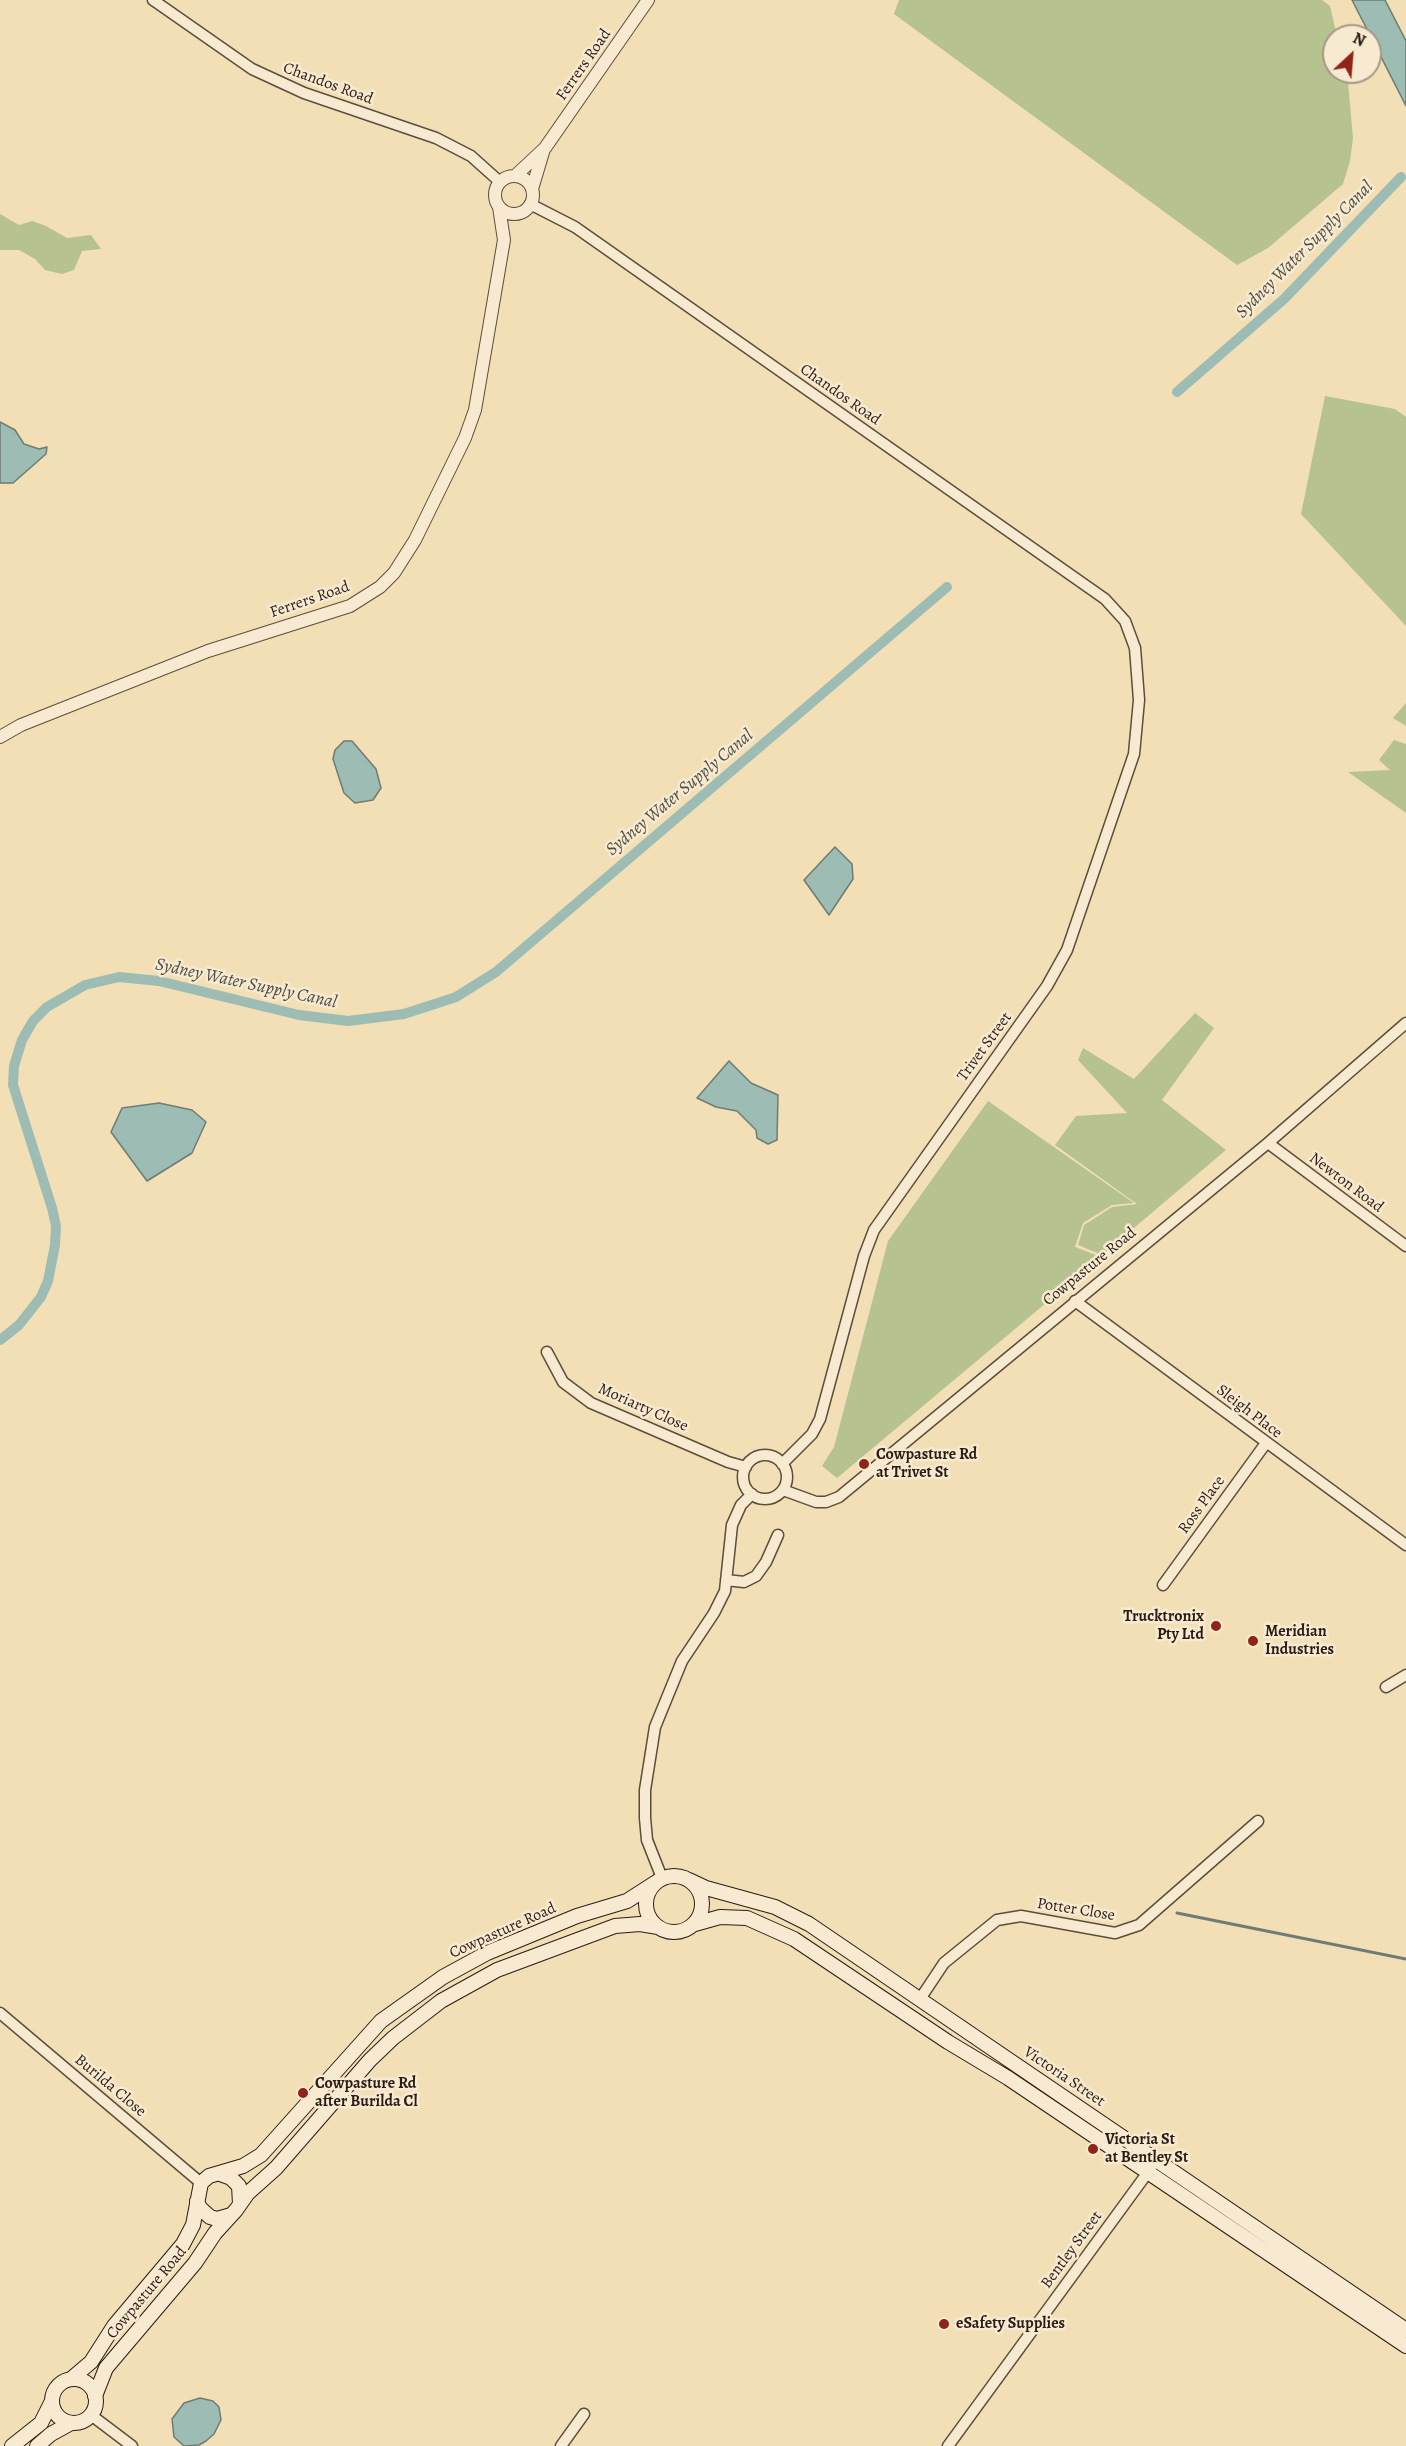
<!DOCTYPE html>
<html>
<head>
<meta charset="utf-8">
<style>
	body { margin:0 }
	#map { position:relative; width:1406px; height:2446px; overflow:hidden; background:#f2dfb6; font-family:Alegreya,serif }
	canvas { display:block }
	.north { position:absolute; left:1322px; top:24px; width:60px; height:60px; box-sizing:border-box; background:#f7ead0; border:2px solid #a59885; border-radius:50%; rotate:26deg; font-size:16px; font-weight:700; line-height:24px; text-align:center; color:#2a1c14 }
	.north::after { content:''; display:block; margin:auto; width:21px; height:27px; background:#8f2418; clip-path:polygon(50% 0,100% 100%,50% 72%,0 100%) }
</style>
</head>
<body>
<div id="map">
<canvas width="1406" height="2446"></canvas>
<div class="north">N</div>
</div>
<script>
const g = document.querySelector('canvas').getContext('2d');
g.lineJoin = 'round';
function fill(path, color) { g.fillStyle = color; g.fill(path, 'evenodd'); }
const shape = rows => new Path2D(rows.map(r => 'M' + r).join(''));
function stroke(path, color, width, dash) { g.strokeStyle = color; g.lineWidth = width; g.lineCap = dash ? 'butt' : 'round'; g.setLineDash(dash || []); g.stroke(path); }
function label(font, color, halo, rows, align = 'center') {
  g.font = font + ' Alegreya,serif'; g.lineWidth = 5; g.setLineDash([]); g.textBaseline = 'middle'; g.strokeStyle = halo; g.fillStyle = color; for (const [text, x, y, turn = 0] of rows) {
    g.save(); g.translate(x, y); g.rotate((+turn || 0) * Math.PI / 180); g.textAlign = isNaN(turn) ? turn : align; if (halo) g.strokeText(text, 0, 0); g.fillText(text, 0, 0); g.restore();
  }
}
fill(shape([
	[899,0,1322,0,1330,6,1337,36,1334,36,1334,72,1346,72,1348,82,1353,138,1350,161,1343,184,1268,248,1237,265,894,14],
	[0,214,19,225,32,221,46,226,67,238,91,235,101,249,82,251,74,270,62,274,45,270,35,259,19,250,0,250],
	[1325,396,1395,409,1406,417,1406,626,1301,514],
	[1406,703,1406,726,1393,718],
	[1394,740,1406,744,1406,813,1348,772,1390,770,1379,760],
	[1195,1013,1214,1028,1162,1100,1226,1150,1102,1255,1078,1245,1084,1225,1112,1207,1137,1204,1055,1145,1076,1116,1127,1113,1078,1060,1083,1048,1134,1079],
	[988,1101,1134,1203,1112,1205,1083,1223,1075,1247,1101,1257,837,1478,822,1466,834,1447,888,1241]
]), '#b7c291');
const water = shape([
	[1352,0,1385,0,1406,41,1406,106,1352,0],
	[0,422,15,430,24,444,39,449,47,447,46,454,13,483,0,483,0,422],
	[344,741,352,741,376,769,381,788,373,800,355,803,344,793,333,759,335,750,344,741],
	[835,847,852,864,853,879,829,915,804,880,835,847],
	[729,1061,751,1083,778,1095,777,1140,768,1144,757,1138,756,1130,737,1111,716,1107,697,1098,729,1061],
	[159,1103,192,1110,206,1122,192,1153,147,1181,111,1132,122,1108,159,1103],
	[200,2398,213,2401,219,2407,221,2420,214,2434,206,2441,199,2445,184,2446,174,2437,172,2419,184,2403,200,2398]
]);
fill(water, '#9cbcb4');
stroke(water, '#6e7c74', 1.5);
stroke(shape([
	[1177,1913,1406,1959]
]), '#6e7c74', 3);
stroke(shape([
	[1177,392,1284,299,1401,177],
	[0,1340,19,1325,41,1297,48,1281,55,1245,56,1226,52,1208,13,1085,14,1066,22,1040,33,1021,47,1007,85,985,119,977,159,981,299,1015,348,1021,404,1014,456,997,496,972,947,587]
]), '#9cbcb4', 10);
const minor = shape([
	[153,0,252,69,304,93,436,138,471,156,500,182],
	[530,204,575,227,1105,599,1125,621,1135,648,1139,700,1134,754,1067,950,1047,986,874,1230,864,1256,820,1419,812,1434,782,1464],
	[1268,1143,1406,1246],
	[1075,1301,1406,1545],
	[547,1352,563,1382,591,1403,728,1462,746,1467],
	'743 1477a22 22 0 1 1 44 0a22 22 0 1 1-44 0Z',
	[783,1490,816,1502,826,1502,839,1497,1268,1143,1406,1023],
	[726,1580,744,1582,756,1576,766,1562,778,1535],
	[1163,1585,1266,1443],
	[1386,1687,1406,1675],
	[662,1878,647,1840,645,1818,645,1790,655,1727,682,1661,714,1613,725,1591,732,1525,741,1505,752,1494],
	[920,1999,944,1963,997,1920,1021,1916,1115,1933,1139,1925,1258,1821],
	[0,2013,201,2183],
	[91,2415,132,2446],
	[561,2446,584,2414],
	[948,2446,1151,2168]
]);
const tertiary = shape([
	[515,176,545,148,648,0],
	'495 195a19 19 0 1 1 38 0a19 19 0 1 1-38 0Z',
	[532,189,544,149],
	[0,737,21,725,208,651,350,606,380,587,394,573,415,540,465,438,475,410,504,240,499,207]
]);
const secondary = shape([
	'646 1904a28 28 0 1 1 56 0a28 28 0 1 1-56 0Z',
	[689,1880,706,1888,775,1907,809,1924,1406,2330],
	[695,1924,720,1917,747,1918,794,1939,948,2042,1008,2078,1406,2346],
	[220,2174,231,2178,239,2186,240,2204],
	[197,2201,200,2208,210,2217,217,2219,231,2215],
	'52 2401a22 22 0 1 1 44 0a22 22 0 1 1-44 0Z',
	[71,2379,91,2362,114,2326,183,2244,193,2225,201,2183,209,2176,243,2166,261,2155,381,2021,443,1977,487,1953,577,1916,627,1901,655,1883],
	[95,2396,106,2368,195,2263,215,2233,236,2210,248,2193,276,2168,370,2060,393,2038,441,2001,497,1970,615,1926,640,1924,658,1927],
	[12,2446,41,2423,51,2403],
	[37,2446,51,2434,71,2423]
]);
stroke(minor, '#5c4d3c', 13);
stroke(tertiary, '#5c4d3c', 14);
stroke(secondary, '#2a1c14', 16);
stroke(minor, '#f7ead0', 10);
stroke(tertiary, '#f7ead0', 12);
stroke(secondary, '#f7ead0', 14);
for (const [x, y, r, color] of [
	[864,1464,6,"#8f2418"],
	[1216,1626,6,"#8f2418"],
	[1253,1641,6,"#8f2418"],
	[303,2093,6,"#8f2418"],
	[1093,2149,6,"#8f2418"],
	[944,2324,6,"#8f2418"]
]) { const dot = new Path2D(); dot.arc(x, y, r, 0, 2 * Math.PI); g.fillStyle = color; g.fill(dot); stroke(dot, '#f7ead0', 2); }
label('16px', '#2a1c14', '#f7ead0', [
	["Ferrers Road",584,65,-55],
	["Chandos Road",328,84,20],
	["Chandos Road",840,395,35],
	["Ferrers Road",310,600,-19],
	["Trivet Street",985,1047,-54],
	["Newton Road",1346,1183,37],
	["Cowpasture Road",1090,1267,-39],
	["Moriarty Close",643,1408,24],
	["Sleigh Place",1249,1412,37],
	["Ross Place",1202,1505,-54],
	["Potter Close",1076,1910,9],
	["Cowpasture Road",503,1931,-24],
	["Victoria Street",1064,2077,34],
	["Burilda Close",110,2086,40],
	["Bentley Street",1072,2250,-54],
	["Cowpasture Road",147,2293,-50]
]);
label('bold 16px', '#2a1c14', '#f7ead0', [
	["Cowpasture Rd",876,1455],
	["at Trivet St",876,1473],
	["Trucktronix",1204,1617,"right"],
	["Pty Ltd",1204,1635,"right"],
	["Meridian",1265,1632],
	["Industries",1265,1650],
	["Cowpasture Rd",315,2084],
	["after Burilda Cl",315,2102],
	["Victoria St",1105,2140],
	["at Bentley St",1105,2158],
	["eSafety Supplies",956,2324]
], 'left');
label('italic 18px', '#4c4c44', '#f7ead0', [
	["Sydney Water Supply Canal",1305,250,-45],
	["Sydney Water Supply Canal",680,793,-40],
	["Sydney Water Supply Canal",246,984,12]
]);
</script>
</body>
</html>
